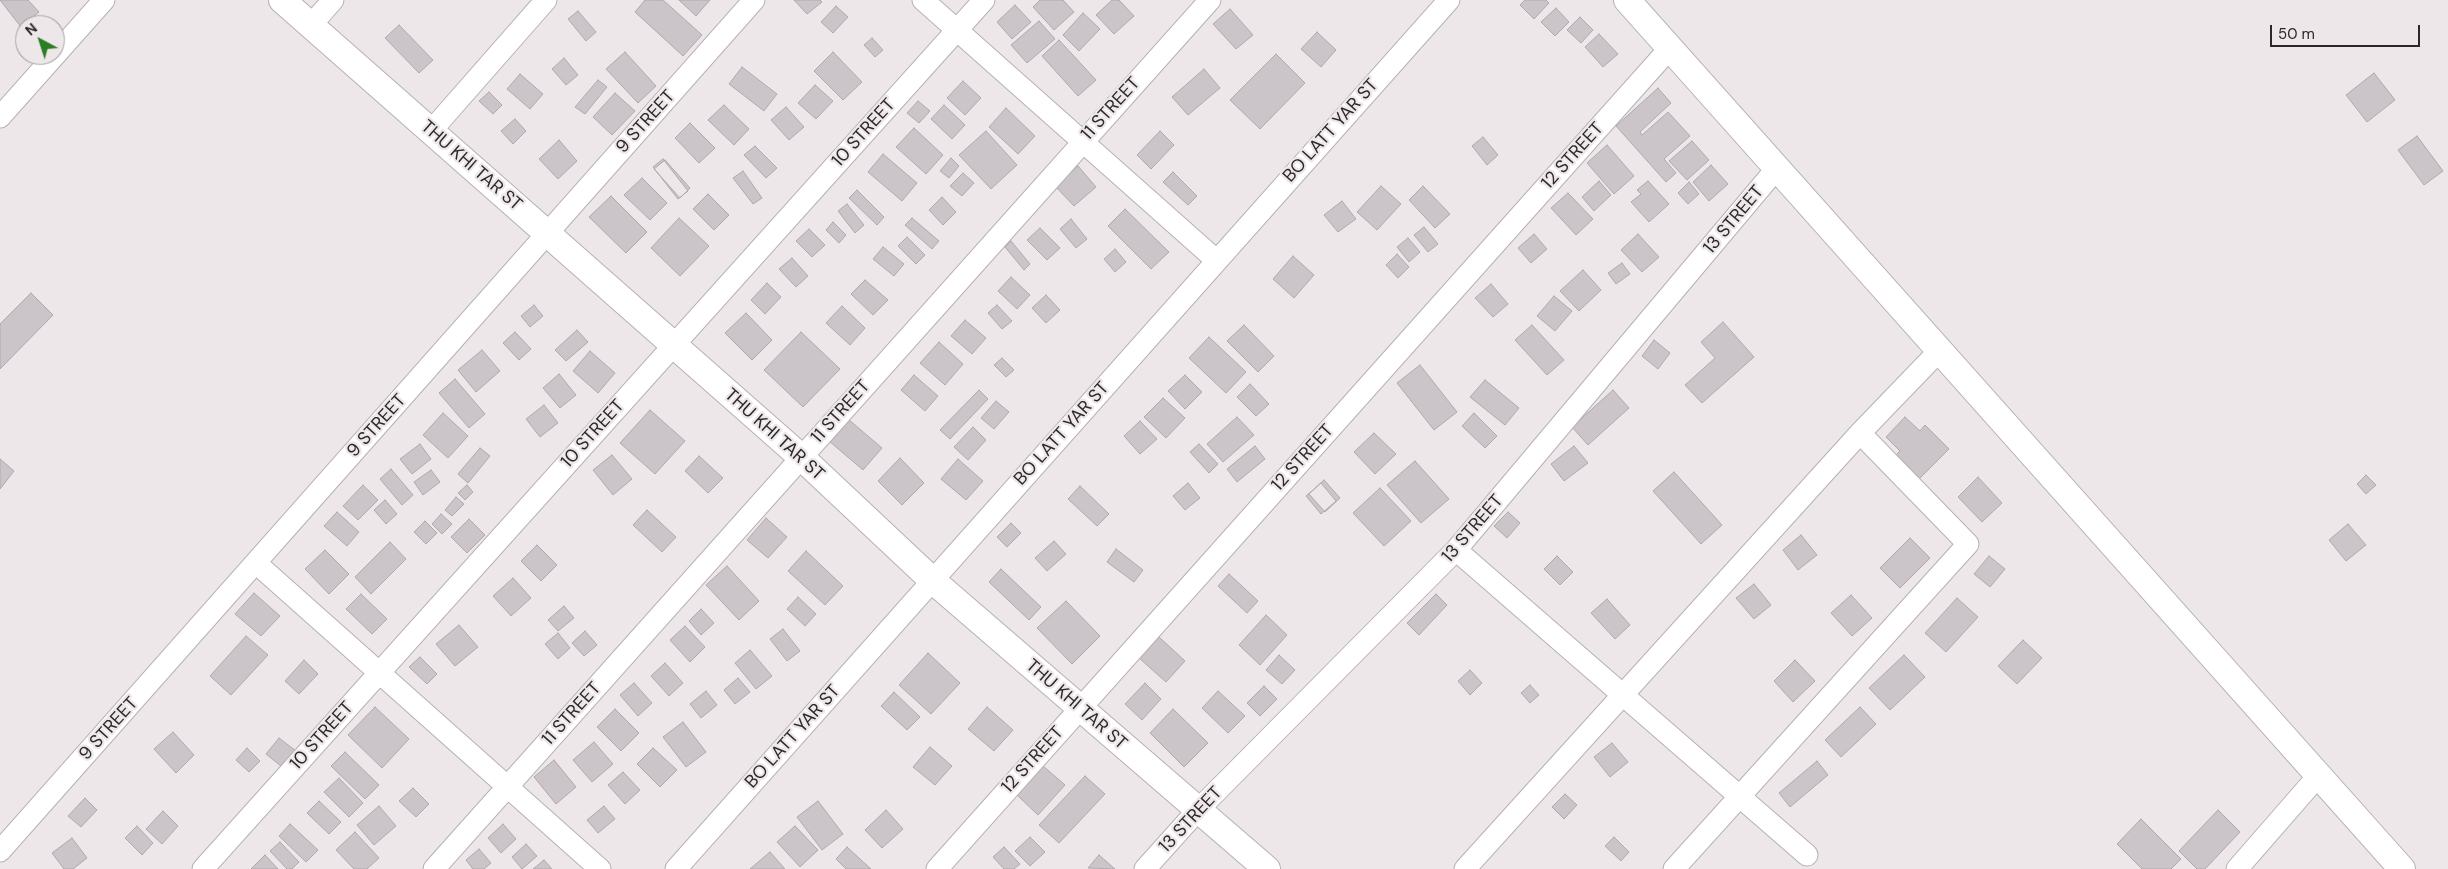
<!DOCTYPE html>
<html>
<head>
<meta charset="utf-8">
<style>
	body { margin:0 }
	#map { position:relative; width:2448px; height:869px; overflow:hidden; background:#eee7ea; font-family:"DM Sans",sans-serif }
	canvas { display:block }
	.north { position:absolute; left:15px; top:15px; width:50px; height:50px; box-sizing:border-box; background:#eee7ea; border:1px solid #a09b9d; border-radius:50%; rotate:320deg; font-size:14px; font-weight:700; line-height:20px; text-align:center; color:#2a2829 }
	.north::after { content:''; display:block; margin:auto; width:18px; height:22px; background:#2d7d27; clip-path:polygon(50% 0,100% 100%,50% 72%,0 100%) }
	.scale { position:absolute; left:2270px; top:25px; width:150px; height:22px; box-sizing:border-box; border:2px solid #2a2829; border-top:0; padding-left:6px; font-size:15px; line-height:18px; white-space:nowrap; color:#2a2829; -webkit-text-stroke:4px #eee7ea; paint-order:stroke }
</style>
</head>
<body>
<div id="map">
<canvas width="2448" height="869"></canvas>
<div class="north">N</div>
<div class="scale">50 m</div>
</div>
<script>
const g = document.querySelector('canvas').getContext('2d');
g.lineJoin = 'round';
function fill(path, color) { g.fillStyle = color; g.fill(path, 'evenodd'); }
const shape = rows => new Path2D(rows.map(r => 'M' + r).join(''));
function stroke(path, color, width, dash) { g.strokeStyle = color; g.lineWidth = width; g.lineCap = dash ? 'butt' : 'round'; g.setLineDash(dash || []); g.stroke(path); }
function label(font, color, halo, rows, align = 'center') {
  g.font = font + ' "DM Sans",sans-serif'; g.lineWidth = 4.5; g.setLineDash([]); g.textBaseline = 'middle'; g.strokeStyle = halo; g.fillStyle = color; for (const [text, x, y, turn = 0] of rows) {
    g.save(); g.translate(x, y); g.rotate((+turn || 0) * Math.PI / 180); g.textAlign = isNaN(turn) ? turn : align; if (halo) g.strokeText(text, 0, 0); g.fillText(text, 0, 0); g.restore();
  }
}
const building = shape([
	[0,0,28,0,39,12,21,27,0,0],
	[645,0,663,0,702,35,683,56,635,12,645,0],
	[679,0,710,0,696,16,679,0],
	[794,0,820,0,822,2,807,14,794,0],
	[1040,0,1063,0,1074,12,1054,30,1033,7,1040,0],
	[1112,0,1119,0,1134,16,1114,34,1096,15,1112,0],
	[1525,0,1546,0,1549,3,1534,19,1520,5,1525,0],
	[1015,5,1031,22,1012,39,997,22,1015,5],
	[836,6,848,17,833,33,821,22,836,6],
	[1556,8,1569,22,1555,36,1541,22,1556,8],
	[1230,9,1253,35,1236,49,1213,24,1230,9],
	[578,11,596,32,586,41,568,19,578,11],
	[1083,13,1100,29,1079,51,1063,35,1083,13],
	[1580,17,1593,30,1581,43,1567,30,1580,17],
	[1039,21,1055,39,1027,63,1011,45,1039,21],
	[399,25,433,60,419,73,385,38,399,25],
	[1317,32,1336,50,1321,67,1301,49,1317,32],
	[1599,34,1618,54,1603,67,1585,47,1599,34],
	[872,38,883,50,875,57,864,45,872,38],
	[1059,40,1096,80,1078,96,1042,56,1059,40],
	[625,52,656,86,638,103,606,69,625,52],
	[833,52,862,82,843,100,814,71,833,52],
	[1276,54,1305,83,1260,129,1230,100,1276,54],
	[564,58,578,75,566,85,552,69,564,58],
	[742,67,777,94,764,111,729,84,742,67],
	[1204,69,1220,88,1188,115,1172,97,1204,69],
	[2374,73,2395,100,2367,122,2346,95,2374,73],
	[520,74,543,94,530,109,507,89,520,74],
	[598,80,607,87,585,114,575,107,598,80],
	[963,81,981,98,965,115,947,98,963,81],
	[815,85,833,101,816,119,798,103,815,85],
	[1658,88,1671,103,1640,132,1642,135,1668,112,1690,136,1664,159,1676,173,1666,182,1616,126,1658,88],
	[489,92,502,105,493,114,479,101,489,92],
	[615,93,635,111,612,135,593,117,615,93],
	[918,101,930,111,919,123,907,113,918,101],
	[724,105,749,129,734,145,708,120,724,105],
	[944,105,965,125,952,139,931,119,944,105],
	[786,107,804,127,789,140,771,120,786,107],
	[1006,108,1035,136,1018,154,989,127,1006,108],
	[515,119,526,131,513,144,501,131,515,119],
	[690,123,715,148,699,163,675,138,690,123],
	[914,128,943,155,926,174,896,147,914,128],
	[986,131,1017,165,991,189,959,155,986,131],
	[1160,131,1174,145,1151,169,1137,155,1160,131],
	[2417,136,2443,171,2424,185,2398,150,2417,136],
	[1483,137,1498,155,1487,165,1472,146,1483,137],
	[559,140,577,161,558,179,539,159,559,140],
	[1692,141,1709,160,1687,180,1669,161,1692,141],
	[1607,145,1634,176,1614,194,1587,163,1607,145],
	[755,146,777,168,766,178,744,155,755,146],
	[883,154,917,183,902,201,868,172,883,154],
	[951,158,959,166,949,178,940,171,951,158],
	[663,159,688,191,678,199,653,167,663,159],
	[665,160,690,188,680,198,654,169,665,160],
	[1711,165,1728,184,1709,201,1693,182,1711,165],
	[1078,166,1096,187,1074,206,1055,186,1078,166],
	[743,171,762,198,753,204,733,178,743,171],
	[1173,172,1197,196,1188,205,1163,182,1173,172],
	[963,173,974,183,962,196,950,186,963,173],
	[642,178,667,203,650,220,624,195,642,178],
	[1599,181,1611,195,1594,211,1582,197,1599,181],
	[1648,181,1669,204,1649,222,1631,202,1641,194,1637,190,1648,181],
	[1689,182,1699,194,1688,204,1678,193,1689,182],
	[1381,186,1401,204,1377,230,1357,212,1381,186],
	[1423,186,1450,214,1435,228,1409,200,1423,186],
	[857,190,884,217,877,225,849,198,857,190],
	[1568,193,1593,219,1576,235,1551,208,1568,193],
	[708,194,729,215,714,230,693,209,708,194],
	[611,196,647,232,626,253,589,217,611,196],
	[942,197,956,212,943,225,929,210,942,197],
	[1342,201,1356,219,1338,232,1324,215,1342,201],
	[847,204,864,225,855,233,838,211,847,204],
	[1125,209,1169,252,1151,269,1108,226,1125,209],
	[679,218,709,246,680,276,651,248,679,218],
	[912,218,939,241,932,249,905,225,912,218],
	[1071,219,1087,239,1076,248,1060,229,1071,219],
	[833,222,846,235,839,243,826,230,833,222],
	[1424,227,1438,244,1428,252,1414,235,1424,227],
	[1040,228,1060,248,1047,260,1027,240,1040,228],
	[809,229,825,245,812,257,796,241,809,229],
	[1534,234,1547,249,1531,263,1518,248,1534,234],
	[1638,234,1659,257,1642,272,1621,250,1638,234],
	[907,237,925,255,916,264,898,246,907,237],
	[1408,238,1420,252,1409,262,1397,247,1408,238],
	[1011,241,1030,264,1024,270,1005,247,1011,241],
	[883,247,904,264,894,276,873,259,883,247],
	[1115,249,1126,262,1115,272,1104,259,1115,249],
	[1397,254,1409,267,1398,278,1386,265,1397,254],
	[1293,256,1314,275,1294,298,1273,279,1293,256],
	[792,258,808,276,796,287,779,269,792,258],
	[1622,263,1630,274,1616,284,1608,273,1622,263],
	[1583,270,1601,290,1579,311,1560,291,1583,270],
	[1011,277,1030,295,1017,309,998,291,1011,277],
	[865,280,888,300,873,315,851,294,865,280],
	[767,283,781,297,765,314,751,300,767,283],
	[1491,284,1508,304,1493,317,1475,298,1491,284],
	[31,293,53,315,0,369,0,324,31,293],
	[1046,295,1060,310,1046,323,1032,308,1046,295],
	[1554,296,1572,311,1555,331,1537,316,1554,296],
	[534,305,543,316,530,327,521,316,534,305],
	[997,305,1012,321,1002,329,988,313,997,305],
	[842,306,865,328,850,345,826,323,842,306],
	[746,313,772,340,752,360,725,333,746,313],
	[965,320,986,338,972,354,951,336,965,320],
	[1723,322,1754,357,1702,403,1685,385,1715,358,1701,342,1723,322],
	[1244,325,1274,356,1258,372,1227,341,1244,325],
	[1532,325,1564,360,1547,375,1515,340,1532,325],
	[577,330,588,342,566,361,555,350,577,330],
	[515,332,531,349,519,360,503,343,515,332],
	[801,332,840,369,803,407,764,370,801,332],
	[1209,337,1246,372,1226,393,1189,358,1209,337],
	[1654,340,1670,353,1658,369,1642,356,1654,340],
	[939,342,963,364,945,385,920,363,939,342],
	[482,350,500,371,476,392,458,370,482,350],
	[590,351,615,373,598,393,573,371,590,351],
	[1002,358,1014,370,1006,377,994,365,1002,358],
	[1420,365,1457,412,1434,430,1397,383,1420,365],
	[559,374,576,395,560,408,543,388,559,374],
	[914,375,938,396,925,411,901,390,914,375],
	[1185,375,1202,392,1185,409,1168,391,1185,375],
	[455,379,485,414,469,428,439,393,455,379],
	[1485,380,1519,408,1505,425,1470,397,1485,380],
	[1250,384,1269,404,1256,416,1237,397,1250,384],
	[979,390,988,399,950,439,940,430,979,390],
	[1613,390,1629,408,1588,445,1572,427,1613,390],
	[1163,398,1185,418,1166,438,1144,417,1163,398],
	[996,401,1009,412,994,429,981,418,996,401],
	[544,405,558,423,540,437,526,419,544,405],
	[650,410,685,441,655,474,620,443,650,410],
	[443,413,468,436,448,458,423,435,443,413],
	[1474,413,1497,436,1485,448,1462,426,1474,413],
	[1237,417,1254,435,1223,462,1207,444,1237,417],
	[1905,417,1920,431,1925,425,1949,449,1916,482,1892,459,1900,451,1886,437,1905,417],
	[848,419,882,448,863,470,829,441,848,419],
	[1140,421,1157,439,1140,454,1124,436,1140,421],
	[973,427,986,440,968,460,954,447,973,427],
	[1374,433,1396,454,1375,474,1354,452,1374,433],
	[420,444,431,459,412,474,400,459,420,444],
	[1199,444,1218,464,1209,473,1190,452,1199,444],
	[1255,446,1265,459,1237,482,1227,469,1255,446],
	[1574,446,1588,463,1564,481,1551,464,1574,446],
	[480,448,490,456,468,483,458,474,480,448],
	[612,455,632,479,613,495,593,470,612,455],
	[699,456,723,478,708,493,685,471,699,456],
	[900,458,924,483,902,505,878,481,900,458],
	[0,459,14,471,0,489,0,459],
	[958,459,983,481,966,500,941,479,958,459],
	[1415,461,1449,499,1421,523,1387,485,1415,461],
	[391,469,413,495,402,505,380,479,391,469],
	[431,470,440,482,423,495,414,482,431,470],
	[1674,472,1722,525,1701,544,1653,491,1674,472],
	[2366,475,2376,485,2366,494,2357,484,2366,475],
	[1978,477,2002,503,1982,522,1958,497,1978,477],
	[1324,480,1340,498,1325,512,1309,494,1324,480],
	[1188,483,1200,498,1185,510,1173,496,1188,483],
	[1321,483,1336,501,1321,514,1306,496,1321,483],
	[363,485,378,500,358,520,343,506,363,485],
	[467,485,473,492,465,500,458,493,467,485],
	[1080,486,1109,514,1097,526,1068,499,1080,486],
	[1380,488,1411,521,1384,546,1353,513,1380,488],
	[456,497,464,504,452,516,445,510,456,497],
	[385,500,397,514,386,524,374,510,385,500],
	[647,510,676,537,662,552,633,525,647,510],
	[337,512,359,532,347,546,324,526,337,512],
	[1508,512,1520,523,1507,538,1494,526,1508,512],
	[441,514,452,524,442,534,432,524,441,514],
	[766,518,787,537,768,558,747,540,766,518],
	[469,519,485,535,467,553,451,537,469,519],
	[425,521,437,533,426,544,414,532,425,521],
	[1011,523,1021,533,1007,547,997,537,1011,523],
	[2348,524,2366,545,2346,561,2329,540,2348,524],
	[1801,535,1817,555,1798,570,1783,550,1801,535],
	[1910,538,1930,558,1900,588,1880,568,1910,538],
	[1054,541,1066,554,1047,571,1035,558,1054,541],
	[390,542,406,559,371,594,355,577,390,542],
	[537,545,557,565,541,581,521,561,537,545],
	[1116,549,1143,570,1134,582,1107,562,1116,549],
	[325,550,349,574,329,594,305,569,325,550],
	[806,551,843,586,825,605,788,571,806,551],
	[1557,556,1573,572,1560,585,1544,569,1557,556],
	[1989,556,2005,569,1990,587,1974,574,1989,556],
	[727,566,759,601,739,620,706,585,727,566],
	[1001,569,1041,607,1029,620,989,582,1001,569],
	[1229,574,1258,601,1247,613,1218,586,1229,574],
	[513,578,531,598,511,616,493,596,513,578],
	[1754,584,1771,605,1754,619,1736,598,1754,584],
	[254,593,280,616,261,636,235,614,254,593],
	[361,594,387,619,372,634,346,609,361,594],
	[1436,594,1447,605,1419,635,1407,623,1436,594],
	[1851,595,1872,618,1852,636,1831,613,1851,595],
	[798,597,816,614,805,626,787,609,798,597],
	[1957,598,1978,617,1946,652,1925,633,1957,598],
	[1607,599,1630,625,1615,639,1591,613,1607,599],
	[1066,601,1100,636,1072,664,1037,628,1066,601],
	[564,606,574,618,558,631,548,620,564,606],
	[701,609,714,623,701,635,689,621,701,609],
	[1266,615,1287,635,1260,665,1239,645,1266,615],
	[459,625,478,647,455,666,436,644,459,625],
	[685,626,705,647,690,662,670,640,685,626],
	[783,629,800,651,787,661,770,639,783,629],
	[585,631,597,645,584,656,572,643,585,631],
	[558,633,570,648,558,659,545,644,558,633],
	[246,636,268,655,231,695,210,676,246,636],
	[1159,637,1185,661,1166,682,1139,658,1159,637],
	[2023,640,2042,658,2017,684,1998,666,2023,640],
	[750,650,772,676,756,689,735,663,750,650],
	[928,653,960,683,931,714,899,685,928,653],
	[1279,655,1295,670,1282,684,1266,670,1279,655],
	[1904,655,1925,677,1890,710,1869,688,1904,655],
	[420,657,437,674,427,684,409,667,420,657],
	[304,660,318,674,299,694,285,681,304,660],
	[1795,660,1815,681,1793,702,1774,681,1795,660],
	[665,663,683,683,669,696,651,676,665,663],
	[1470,670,1482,683,1470,695,1458,681,1470,670],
	[738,678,750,692,735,704,724,690,738,678],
	[634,683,652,703,638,716,620,695,634,683],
	[1145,683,1161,699,1142,720,1125,704,1145,683],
	[1530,685,1539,695,1530,703,1521,693,1530,685],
	[1264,686,1277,699,1260,716,1247,703,1264,686],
	[706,691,717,705,701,718,690,704,706,691],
	[1218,691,1245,716,1228,733,1202,708,1218,691],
	[894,692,920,717,907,730,881,706,894,692],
	[375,707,409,739,382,768,348,735,375,707],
	[987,707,1013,730,994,751,968,729,987,707],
	[1860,707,1876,724,1841,757,1825,740,1860,707],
	[615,709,639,733,621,751,597,727,615,709],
	[1173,709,1208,743,1184,767,1150,733,1173,709],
	[683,722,706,752,686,767,663,737,683,722],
	[173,732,194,755,176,773,154,749,173,732],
	[279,738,300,754,287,771,266,754,279,738],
	[594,742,613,764,592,782,573,760,594,742],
	[1612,743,1628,762,1610,777,1594,757,1612,743],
	[930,747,952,766,935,785,913,767,930,747],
	[247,748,260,761,249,772,236,760,247,748],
	[653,748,677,770,660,787,637,764,653,748],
	[345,752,379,785,365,799,331,766,345,752],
	[554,760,576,787,556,804,534,777,554,760],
	[1817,761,1828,775,1790,807,1779,793,1817,761],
	[1043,766,1065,785,1038,815,1017,795,1043,766],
	[623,772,640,790,625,804,608,785,623,772],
	[1085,776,1105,794,1059,843,1039,825,1085,776],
	[339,778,363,803,349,817,324,792,339,778],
	[413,788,429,804,416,817,399,801,413,788],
	[1565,794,1577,805,1564,819,1552,807,1565,794],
	[85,798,97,810,81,827,68,816,85,798],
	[319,801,341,822,329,834,307,813,319,801],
	[818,801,843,834,822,850,797,817,818,801],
	[379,806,396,826,374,845,357,825,379,806],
	[604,806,615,819,598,833,587,820,604,806],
	[886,810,903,829,882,848,865,830,886,810],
	[2218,810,2240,832,2205,869,2197,869,2179,851,2218,810],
	[163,811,178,826,162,844,146,829,163,811],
	[2141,819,2181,859,2171,869,2142,869,2117,844,2141,819],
	[290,824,318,850,306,862,279,836,290,824],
	[503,824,516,839,501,853,488,838,503,824],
	[137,826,153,843,142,855,125,838,137,826],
	[795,826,818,850,800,867,777,842,795,826],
	[355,832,379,858,367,869,354,869,336,850,355,832],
	[1030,837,1045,852,1030,866,1015,851,1030,837],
	[1614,837,1629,852,1621,861,1605,846,1614,837],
	[72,838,87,858,73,869,64,869,52,853,72,838],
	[280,842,299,862,292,869,287,869,270,851,280,842],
	[526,844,537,856,522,869,512,857,526,844],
	[847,847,871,869,846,869,836,859,847,847],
	[1004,847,1020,864,1014,869,1004,869,993,857,1004,847],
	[479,849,491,863,484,869,473,869,466,860,479,849],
	[770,852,785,869,750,869,770,852],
	[265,855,278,869,251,869,265,855],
	[1099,855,1115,869,1088,868,1099,855],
	[544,860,552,869,533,869,544,860]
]);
fill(building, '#cbc4c8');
stroke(building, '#afa8ac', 1);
const minor = shape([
	[923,0,1216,260],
	[311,25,333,0],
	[0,117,104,0],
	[431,131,546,0],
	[1456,550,1807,855],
	[256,563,600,869],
	[0,851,754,0],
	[203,869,984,0],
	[434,869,1210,0],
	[676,869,1449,0],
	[937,869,1670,48],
	[1145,869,1198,810,1456,550,1777,168],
	[1465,869,1860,433,1939,351],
	[1674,869,1968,544,1860,433],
	[2237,869,2318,776]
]);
const tertiary = shape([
	[282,0,801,457,932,580,1267,869],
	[1627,0,2402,869]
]);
stroke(minor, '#b7b0b4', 23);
stroke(tertiary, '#b7b0b4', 28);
stroke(minor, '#fff', 21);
stroke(tertiary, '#fff', 26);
label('18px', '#2a2829', '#eee7ea', [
	["11 STREET",1111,109,-48],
	["9 STREET",646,122,-48],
	["BO LATT YAR ST",1331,131,-48],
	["10 STREET",864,133,-48],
	["12 STREET",1573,156,-48],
	["THU KHI TAR ST",471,166,41],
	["13 STREET",1734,220,-50],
	["11 STREET",841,412,-48],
	["9 STREET",377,426,-48],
	["10 STREET",593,434,-48],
	["BO LATT YAR ST",1062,434,-48],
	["THU KHI TAR ST",774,435,42],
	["12 STREET",1303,458,-48],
	["13 STREET",1473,529,-49],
	["THU KHI TAR ST",1076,705,41],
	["11 STREET",572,714,-48],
	["9 STREET",109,729,-48],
	["10 STREET",322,736,-48],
	["BO LATT YAR ST",793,737,-48],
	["12 STREET",1033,760,-48],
	["13 STREET",1191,820,-47]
]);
</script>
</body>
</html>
